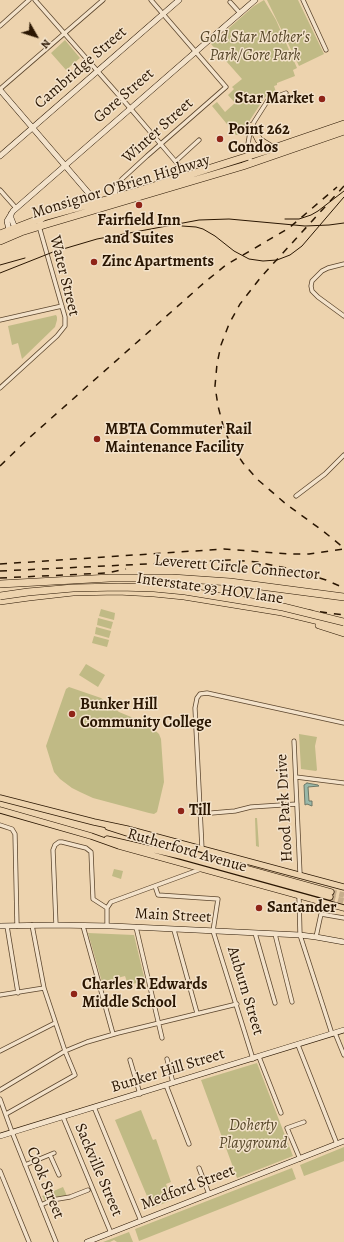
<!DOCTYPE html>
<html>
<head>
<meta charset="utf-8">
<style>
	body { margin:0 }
	#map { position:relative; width:344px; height:1242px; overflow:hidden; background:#edd3ae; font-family:Alegreya,serif }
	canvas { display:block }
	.north { position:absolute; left:16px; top:16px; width:40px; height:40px; -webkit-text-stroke:3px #f3e2ca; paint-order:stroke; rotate:129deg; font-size:11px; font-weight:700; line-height:16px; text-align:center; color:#2a1602 }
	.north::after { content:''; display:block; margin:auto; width:14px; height:18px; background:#2a1602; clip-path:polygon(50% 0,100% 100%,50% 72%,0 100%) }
</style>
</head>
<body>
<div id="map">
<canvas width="344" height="1242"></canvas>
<div class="north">N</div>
</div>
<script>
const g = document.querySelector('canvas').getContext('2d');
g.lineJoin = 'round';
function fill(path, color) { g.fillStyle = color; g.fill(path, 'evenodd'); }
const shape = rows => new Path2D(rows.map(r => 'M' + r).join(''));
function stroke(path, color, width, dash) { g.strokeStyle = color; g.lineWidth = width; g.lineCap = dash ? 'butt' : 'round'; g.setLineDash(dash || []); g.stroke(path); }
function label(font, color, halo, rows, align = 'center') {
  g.font = font + ' Alegreya,serif'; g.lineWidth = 3; g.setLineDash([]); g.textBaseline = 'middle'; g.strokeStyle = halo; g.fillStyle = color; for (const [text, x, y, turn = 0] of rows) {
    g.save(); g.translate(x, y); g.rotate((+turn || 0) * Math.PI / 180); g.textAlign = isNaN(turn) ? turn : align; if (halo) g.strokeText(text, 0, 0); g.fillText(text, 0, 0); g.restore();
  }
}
fill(shape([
	[264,0,276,20,297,68,293,70,295,76,277,83,277,85,274,86,276,92,265,97,250,120,245,135,236,135,212,106,217,102,225,112,235,103,228,95,234,89,232,87,242,79,211,44,254,6],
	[267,0,298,0,324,54,299,66],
	[65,40,80,58,66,70,51,53],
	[56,315,57,317,57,320,55,327,22,359,18,343,12,345,8,326],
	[101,609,115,613,114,620,99,616],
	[98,618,113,622,111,629,97,625],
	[96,627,111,631,109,638,95,634],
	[94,636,109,640,107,647,92,643],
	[86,664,105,675,98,687,79,675],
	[69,687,101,698,119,712,148,724,159,734,161,739,164,782,157,812,154,814,149,813,93,798,80,792,72,788,60,779,54,772,46,746,66,689],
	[299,734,317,737,315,746,317,770,316,771,301,769],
	[255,818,257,818,259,847,256,846],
	[114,869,123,871,121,879,112,876],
	[88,933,134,935,145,981,128,985,125,976,102,982],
	[257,1063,293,1156,237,1178,201,1080],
	[141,1110,152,1138,153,1140,156,1139,171,1182,166,1184,172,1200,152,1208,115,1120],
	[344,1147,344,1161,304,1176,300,1165],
	[292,1168,296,1179,139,1241,135,1229],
	[63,1187,67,1196,54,1197,45,1201,42,1196],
	[129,1232,133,1242,117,1242,114,1240,110,1242,103,1242]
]), '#c0ba85');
const water = shape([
	[307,783,318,785,319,786,308,787,309,801,312,801,312,806,307,804,305,805,304,785,307,783]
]);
fill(water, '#99b8a9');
stroke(water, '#6d7766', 1);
stroke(shape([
	[331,892,344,895],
	[330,897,344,901]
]), '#c6ad8c', 5.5, [5.5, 3]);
const street = shape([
	[35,0,130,108,187,175],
	[303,0,326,50],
	[230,2,240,13],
	[0,26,29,0],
	[0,89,103,0],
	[176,161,199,140],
	[251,163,247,148,248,144,250,132,254,122,268,100,286,93],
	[0,190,16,208],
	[115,197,116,189,122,179,147,156,226,87,151,0],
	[344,264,328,268,322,271,312,281,311,286,312,291,318,297,344,316],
	[0,320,62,306],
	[0,388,57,336,65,326,65,317,39,226,39,223,43,219],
	[296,496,325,474,344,455],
	[294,741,300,874],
	[296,777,344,783],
	[200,814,235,811,251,807,297,804],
	[0,825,12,829,15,834,17,926],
	[202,849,195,708,197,698,200,694,207,693,344,723],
	[155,886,158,895,218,899,213,931,253,1059],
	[299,896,300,935,332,1034],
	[56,925,53,850,55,845,59,842,62,842,86,848,91,852,93,899,107,908],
	[7,926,18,993],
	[83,926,113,1034],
	[107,926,107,908,111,902,201,869],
	[136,927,162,1038],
	[174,930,197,1013],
	[255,933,275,1003],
	[275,934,292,1002],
	[316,937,321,914,344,918],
	[0,995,44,988],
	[335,1033,344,1055],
	[298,1045,337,1144],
	[0,1051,55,1023],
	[259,1057,281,1113],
	[167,1059,173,1083],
	[130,1060,140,1094],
	[166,1085,189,1144],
	[0,1090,65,1051,87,1042,118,1033,237,1004],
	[0,1099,12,1132,56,1242],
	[94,1107,141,1221],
	[6,1114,75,1075,65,1051,44,988,32,925],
	[63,1117,111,1233],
	[50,1155,59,1175],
	[300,1159,287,1128,304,1122],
	[25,1165,54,1153],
	[199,1168,209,1194],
	[0,1171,29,1242],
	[41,1205,52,1200,70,1197,88,1190]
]);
const secondary = shape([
	[0,90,98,204],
	[0,156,179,0],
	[11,214,11,218,15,228],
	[9,230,7,221,13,211,255,0],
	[0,926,56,925,112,926,300,935,316,937,344,942],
	[0,1136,344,1030],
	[87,1242,344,1141]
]);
const primary = shape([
	[0,798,94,822,127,829,344,887],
	[0,810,91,836,119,846,344,908],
	[108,827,183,851,331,892],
	[107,839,181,856,330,897]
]);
const highway = shape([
	[252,126,259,140,272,148],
	[0,234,44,217,138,191,271,149,344,124],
	[0,241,21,232,47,224,243,166,344,131],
	[0,584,110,578,172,578,230,582,344,597],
	[0,601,29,597,73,592,118,591,154,593,184,596,282,612,344,627],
	[319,625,344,633]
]);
stroke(street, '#5b452d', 5);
stroke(secondary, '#2a1602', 6);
stroke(primary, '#2a1602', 7);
stroke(highway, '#2a1602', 8);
stroke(street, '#f3e2ca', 3.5);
stroke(secondary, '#f3e2ca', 5);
stroke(primary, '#edd3ae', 5.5);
stroke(highway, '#edd3ae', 7);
stroke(shape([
	[285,219,299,219,311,215,318,211,344,191],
	[182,226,196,227,203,229,215,236,234,251,249,259,263,261,277,260,290,255,302,246,344,197],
	[0,265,25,258],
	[0,273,53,252,97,239,199,220,229,219,305,226,329,225,344,223]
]), '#2a1602', 1);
stroke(shape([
	[344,186,261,277,240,304,229,324,221,345,217,364,215,386,218,406,224,429,231,445,243,463,257,479,286,504,323,531,344,548],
	[0,466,29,438,205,282,226,265,289,228,337,187],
	[0,564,224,549,289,554,309,554,344,549],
	[0,571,230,560,257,562,286,568,326,580,344,588],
	[0,578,107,573,126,569],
	[0,598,41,592,94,589,159,590,344,615]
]), '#2a1602', 1.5, [7, 7]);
const highwayBridge = shape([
	[0,596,28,592,73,588,119,587,154,588,185,591,283,607,344,622]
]);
stroke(highwayBridge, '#2a1602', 8, []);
stroke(highwayBridge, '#edd3ae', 7);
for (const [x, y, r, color] of [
	[322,99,4,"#8f2418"],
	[220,139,4,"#8f2418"],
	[139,205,4,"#8f2418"],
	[94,262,4,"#8f2418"],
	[97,439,4,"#8f2418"],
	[72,714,4,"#8f2418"],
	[181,811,4,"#8f2418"],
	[259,908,4,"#8f2418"],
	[74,994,4,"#8f2418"]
]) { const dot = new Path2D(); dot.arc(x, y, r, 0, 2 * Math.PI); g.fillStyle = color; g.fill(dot); stroke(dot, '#f3e2ca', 1.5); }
label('italic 16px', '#574729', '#f3e2ca', [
	["Gold Star Mother's",255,38],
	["Park/Gore Park",255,56],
	["Doherty",253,1126],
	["Playground",253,1144]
]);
label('16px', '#2a1602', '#f3e2ca', [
	["Cambridge Street",81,68,-41],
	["Gore Street",124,96,-41],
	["Winter Street",158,131,-42],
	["Monsignor O'Brien Highway",121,187,-17],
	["Water Street",64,276,76],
	["Leverett Circle Connector",237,568,5],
	["Interstate 93 HOV lane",210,589,8],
	["Hood Park Drive",285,808,-93],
	["Rutherford Avenue",187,851,16],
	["Main Street",173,916,3],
	["Auburn Street",245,991,73],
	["Bunker Hill Street",168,1071,-17],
	["Sackville Street",98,1170,67],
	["Cook Street",45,1183,68],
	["Medford Street",188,1188,-21]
]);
label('bold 16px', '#2a1602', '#f3e2ca', [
	["Star Market",314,99,"right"],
	["Point 262",228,130],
	["Condos",228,148],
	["Fairfield Inn",139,221,"center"],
	["and Suites",139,239,"center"],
	["Zinc Apartments",102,262],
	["MBTA Commuter Rail",105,430],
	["Maintenance Facility",105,448],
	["Bunker Hill",80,705],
	["Community College",80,723],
	["Till",189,811],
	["Santander",267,908],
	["Charles R Edwards",82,985],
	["Middle School",82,1003]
], 'left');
</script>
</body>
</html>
